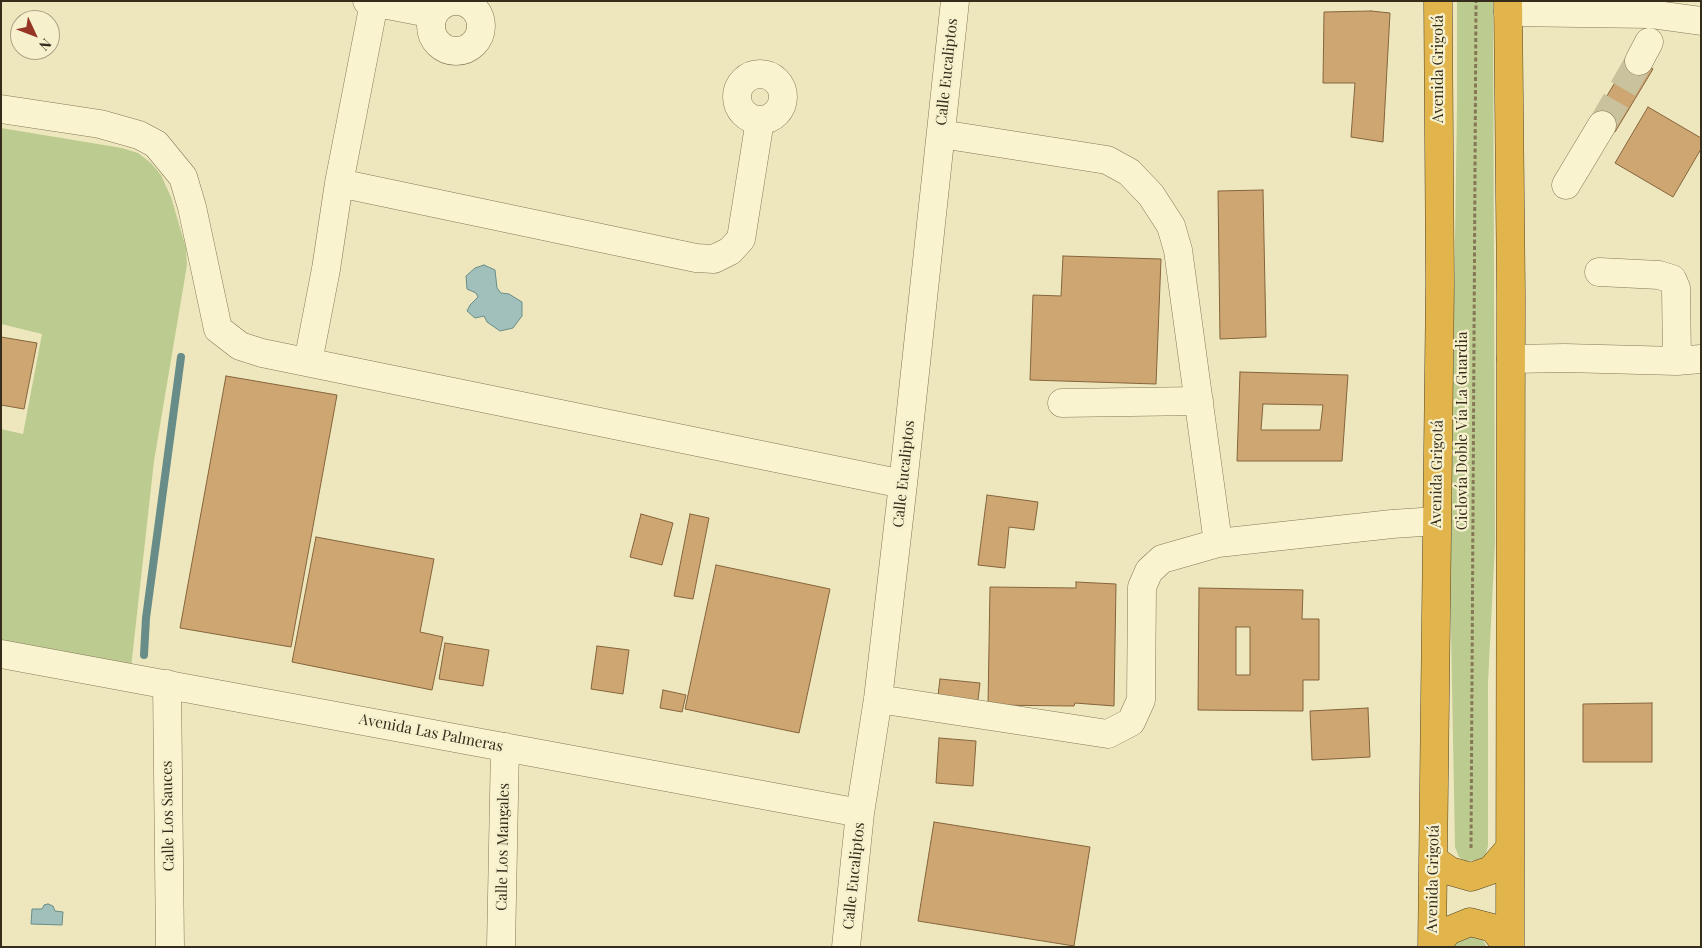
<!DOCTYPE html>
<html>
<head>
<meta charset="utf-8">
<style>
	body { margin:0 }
	#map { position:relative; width:1702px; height:948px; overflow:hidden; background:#eee7bd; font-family:"Playfair Display",serif }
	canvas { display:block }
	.frame { position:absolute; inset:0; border:2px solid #352c1b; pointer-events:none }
	.north { position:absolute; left:10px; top:10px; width:50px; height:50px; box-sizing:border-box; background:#f6f0cd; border:1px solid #a9a286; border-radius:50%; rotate:133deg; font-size:14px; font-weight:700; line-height:20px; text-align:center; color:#352c1b }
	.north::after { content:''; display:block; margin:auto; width:18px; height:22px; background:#963525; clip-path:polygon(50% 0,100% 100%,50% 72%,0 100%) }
</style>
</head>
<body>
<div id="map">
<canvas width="1702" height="948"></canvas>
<div class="frame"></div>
<div class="north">N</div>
</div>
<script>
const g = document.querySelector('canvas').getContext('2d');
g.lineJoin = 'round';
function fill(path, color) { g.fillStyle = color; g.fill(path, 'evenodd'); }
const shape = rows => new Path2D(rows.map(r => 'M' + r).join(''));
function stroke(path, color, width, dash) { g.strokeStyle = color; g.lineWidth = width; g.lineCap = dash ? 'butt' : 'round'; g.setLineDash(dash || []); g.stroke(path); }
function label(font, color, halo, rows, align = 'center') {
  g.font = font + ' "Playfair Display",serif'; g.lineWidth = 4.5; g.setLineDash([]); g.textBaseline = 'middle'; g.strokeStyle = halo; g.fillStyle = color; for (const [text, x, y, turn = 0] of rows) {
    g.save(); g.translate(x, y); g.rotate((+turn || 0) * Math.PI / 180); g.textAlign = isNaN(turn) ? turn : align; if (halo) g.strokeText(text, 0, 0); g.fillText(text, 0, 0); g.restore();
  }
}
fill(shape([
	[1457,1,1493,1,1495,543,1488,683,1488,846,1485,857,1479,860,1465,861,1459,857,1455,847,1450,575,1457,104],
	[1,128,122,148,138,153,151,163,161,175,171,197,186,248,187,265,154,461,131,668,1,640,1,429,23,434,42,334,1,324],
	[1465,933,1481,937,1487,947,1454,947,1458,939]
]), '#bccc91');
const water = shape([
	[484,265,495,270,497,288,501,293,509,294,522,302,522,316,513,328,500,331,487,322,484,316,475,318,467,311,470,305,478,297,476,293,467,289,466,276,475,268,484,265],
	[48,904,53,906,55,911,63,912,62,925,31,924,32,909,42,909,44,905,48,904]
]);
fill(water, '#a1bfbb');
stroke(water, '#688d89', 1);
stroke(shape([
	[144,655,146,618,181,357]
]), '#688d89', 8);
const building = shape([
	[1371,11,1390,13,1383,142,1351,137,1355,83,1323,83,1324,12,1371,11],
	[1631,56,1653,69,1615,132,1593,119,1631,56],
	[1648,107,1701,138,1701,149,1673,197,1615,163,1648,107],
	[1263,190,1266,337,1220,339,1218,191,1263,190],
	[1063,256,1161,259,1156,384,1030,380,1033,295,1061,296,1063,256],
	[1,337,37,343,24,409,1,405,1,337],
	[1240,372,1348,375,1342,461,1237,461,1240,372],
	[1263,404,1323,405,1320,430,1261,430,1263,404],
	[226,376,337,395,291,647,180,628,226,376],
	[987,495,1038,502,1034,530,1009,527,1005,568,978,565,987,495],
	[641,514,673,523,662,565,630,557,641,514],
	[690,514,709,518,693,599,674,596,690,514],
	[316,537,434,559,420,632,443,637,432,690,292,662,316,537],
	[716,565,830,589,799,733,685,709,716,565],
	[1076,582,1116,584,1114,706,1075,703,1074,706,988,705,990,587,1076,588,1076,582],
	[1199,588,1303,590,1302,619,1319,619,1319,680,1303,680,1303,711,1198,710,1199,588],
	[1236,627,1250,627,1250,675,1236,675,1236,627],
	[445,643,489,650,483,686,439,679,445,643],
	[597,646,629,650,623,694,591,689,597,646],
	[940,679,980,683,977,708,937,704,940,679],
	[663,690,686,695,682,712,660,708,663,690],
	[1652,703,1652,762,1583,762,1583,704,1652,703],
	[1368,708,1370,757,1312,760,1310,711,1368,708],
	[939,738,976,741,973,786,936,783,939,738],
	[934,822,1090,847,1074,946,918,921,934,822]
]);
fill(building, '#cda672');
stroke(building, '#85643c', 1);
stroke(shape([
	[1602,125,1639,61]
]), '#c9c29d', 28, [28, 14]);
const minor = shape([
	[367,1,434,14],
	'431 26a25 25 0 1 1 50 0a25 25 0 1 1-50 0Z',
	[1508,12,1650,14,1701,21],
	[1639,61,1649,42],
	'737 97a23 23 0 1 1 46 0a23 23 0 1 1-46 0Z',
	[1,109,100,124,139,135,156,144,183,177,192,207,218,329,240,346,262,353,903,484],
	[941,134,1107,160,1129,172,1151,195,1171,226,1178,250,1218,543],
	[339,183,696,258,714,259,730,251,741,239,760,120],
	[1566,185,1602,125],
	[1599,272,1659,275,1672,279,1676,288,1677,361],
	[1511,359,1565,358,1677,361,1701,359],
	[308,362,326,269,339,183,374,3],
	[1062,403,1199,401],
	[1,654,860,813],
	[167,684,170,947],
	[878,699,1108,734,1131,722,1141,700,1142,587,1149,571,1162,559,1218,543,1392,524,1437,521],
	[501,947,505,747],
	[846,947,860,813,878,699,903,484,955,1]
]);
const highway = shape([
	[1508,1,1511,295,1510,947],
	[1433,859,1450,871,1471,877,1491,870,1510,848],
	[1432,947,1440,284,1438,1],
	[1436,947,1448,931,1470,922,1493,928,1508,947]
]);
stroke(minor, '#867756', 29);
stroke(highway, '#53442b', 29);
stroke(shape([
	[1471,848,1476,1]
]), '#867756', 3, [4, 2.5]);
stroke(minor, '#f9f3d0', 28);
stroke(highway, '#e1b54b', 28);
label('15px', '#352c1b', '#f6f0cd', [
	["Avenida Grigotá",1438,69,-90],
	["Calle Eucaliptos",947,72,-84],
	["Ciclovía Doble Vía La Guardia",1462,431,-90],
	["Calle Eucaliptos",904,474,-84],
	["Avenida Grigotá",1437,474,-89],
	["Avenida Las Palmeras",431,733,11],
	["Calle Los Sauces",168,816,-91],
	["Calle Los Mangales",503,847,-89],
	["Calle Eucaliptos",854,876,-84],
	["Avenida Grigotá",1433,879,-89]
]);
</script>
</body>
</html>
